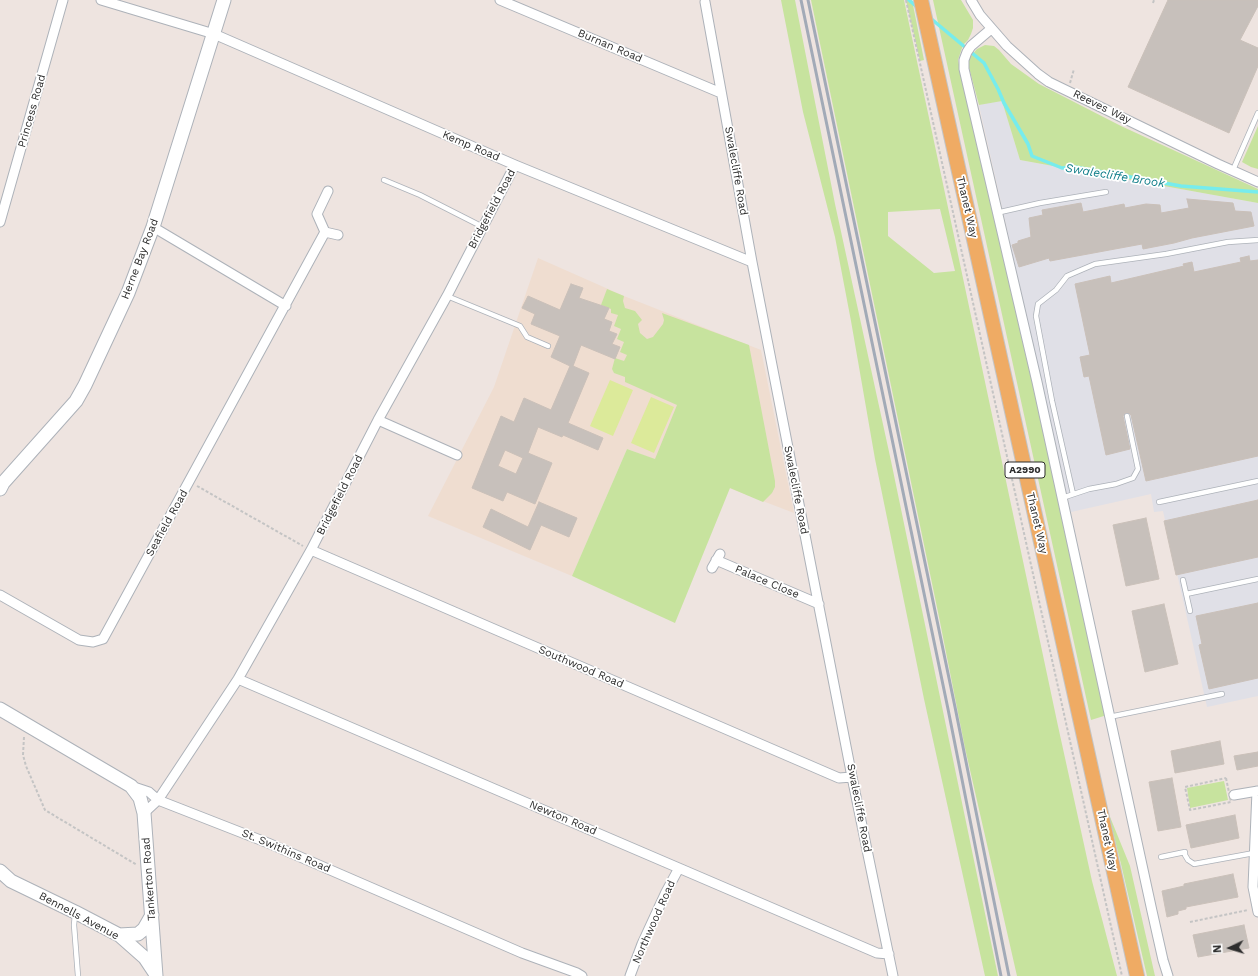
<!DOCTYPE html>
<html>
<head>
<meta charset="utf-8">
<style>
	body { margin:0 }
	#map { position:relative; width:1258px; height:976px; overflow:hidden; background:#eee4e0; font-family:"Work Sans",sans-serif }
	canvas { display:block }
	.north { position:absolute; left:1210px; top:928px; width:40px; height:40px; -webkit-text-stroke:3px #fff; paint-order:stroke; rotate:266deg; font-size:11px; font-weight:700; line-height:16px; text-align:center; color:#2d2d2d }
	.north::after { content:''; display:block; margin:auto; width:14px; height:18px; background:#2d2d2d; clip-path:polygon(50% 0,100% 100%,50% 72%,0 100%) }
</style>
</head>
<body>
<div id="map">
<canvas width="1258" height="976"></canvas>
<div class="north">N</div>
</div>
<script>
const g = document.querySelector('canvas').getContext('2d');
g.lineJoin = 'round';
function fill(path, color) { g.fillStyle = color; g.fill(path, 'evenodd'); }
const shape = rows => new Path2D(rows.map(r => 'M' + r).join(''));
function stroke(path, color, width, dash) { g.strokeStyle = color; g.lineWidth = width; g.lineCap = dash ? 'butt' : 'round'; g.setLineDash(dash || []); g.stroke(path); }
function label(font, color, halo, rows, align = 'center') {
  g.font = font + ' "Work Sans",sans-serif'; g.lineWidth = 3.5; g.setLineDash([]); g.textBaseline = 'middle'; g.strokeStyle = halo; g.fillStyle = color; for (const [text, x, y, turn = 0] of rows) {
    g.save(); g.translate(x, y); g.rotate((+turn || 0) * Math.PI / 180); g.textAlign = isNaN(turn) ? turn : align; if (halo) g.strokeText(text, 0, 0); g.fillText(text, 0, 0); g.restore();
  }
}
fill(shape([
	[1002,100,1020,160,1258,203,1258,696,1207,707,1163,511,1154,512,1151,494,1071,512,979,105]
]), '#e0e0e7');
fill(shape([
	[538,258,624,296,761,350,794,513,627,449,572,576,428,516,494,387]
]), '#efddd0');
fill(shape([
	[781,0,795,0,835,204,891,461,998,976,985,976,924,699,875,459,851,321,835,237,803,112],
	[811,0,904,0,1058,726,1092,881,1117,976,1017,976,965,748,939,617],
	[940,209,955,271,934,273,888,236,888,212],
	[906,0,912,0,924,60,920,61],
	[933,0,961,0,973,20,973,28,971,34,968,40,963,45,958,60,968,105,971,105,1107,715,1091,720],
	[985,45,994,46,999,50,1011,64,1039,84,1121,126,1258,189,1258,203,1020,160,1002,101,979,105,968,64,970,57,977,49],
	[1258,126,1258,169,1251,167,1242,162],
	[607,289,624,296,623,301,625,308,635,311,642,320,638,324,640,333,647,339,653,337,663,324,664,320,662,313,749,345,775,481,775,487,772,493,763,502,730,488,675,623,572,576,627,449,655,459,677,405,625,382,625,377,614,373,612,369,615,358,624,361,627,355,620,352,624,342,617,339,621,329,614,326,618,315,611,313,611,309,601,305],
	[1224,781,1228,800,1190,808,1187,788],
	[1108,812,1130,866,1155,976,1147,976,1121,864]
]), '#c7e39e');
fill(shape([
	[610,380,633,390,613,436,590,426],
	[651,397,674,407,654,453,631,443]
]), '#dcea9a');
stroke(shape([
	[909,0,918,8],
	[929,17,984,63,998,89,1004,103,1028,144,1032,156,1062,168,1075,167,1181,186,1258,192]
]), '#76eced', 3.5);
const building = shape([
	[1168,0,1258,0,1258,6,1240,40,1258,48,1258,66,1229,133,1128,87,1168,0],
	[1187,199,1233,203,1235,211,1251,212,1254,226,1192,238,1174,243,1143,249,1142,244,1050,261,1049,258,1019,267,1012,245,1018,243,1018,241,1031,237,1029,218,1043,215,1042,210,1081,203,1083,212,1124,204,1125,208,1146,204,1160,205,1161,213,1189,208,1187,199],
	[1249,256,1250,261,1258,260,1258,456,1146,481,1131,415,1129,413,1125,413,1123,416,1130,449,1106,455,1089,376,1084,377,1080,357,1090,355,1075,284,1110,276,1111,283,1184,266,1183,264,1192,262,1194,272,1241,262,1240,258,1249,256],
	[571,284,583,288,579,298,609,308,604,319,612,322,609,331,617,334,612,344,620,347,615,359,581,345,573,366,589,373,568,423,603,438,598,450,563,435,562,437,538,427,528,453,552,463,535,504,507,492,503,501,472,488,501,416,514,422,524,398,551,410,570,366,551,357,560,336,531,324,535,314,522,308,528,296,560,310,571,284],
	[505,450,523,458,516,474,498,466,505,450],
	[1258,500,1258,557,1176,575,1164,521,1258,500],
	[539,502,577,518,569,537,541,525,530,550,483,527,491,509,528,527,539,502],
	[1146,518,1159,579,1126,586,1113,525,1146,518],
	[1258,603,1258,678,1209,689,1199,645,1202,644,1196,616,1258,603],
	[1164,604,1178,664,1145,672,1132,611,1164,604],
	[1220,741,1224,764,1175,773,1171,751,1220,741],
	[1258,752,1258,766,1237,770,1234,756,1258,752],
	[1172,778,1181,827,1158,831,1149,782,1172,778],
	[1235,815,1239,838,1191,848,1186,825,1235,815],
	[1233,874,1238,897,1186,907,1186,909,1178,911,1178,914,1167,917,1162,891,1184,886,1184,884,1233,874],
	[1244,925,1249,948,1198,957,1193,935,1244,925]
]);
fill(building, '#c7c0bb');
stroke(building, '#cac0b9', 1);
const lane = shape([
	[1233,170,1258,113],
	[384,180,420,195,483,227],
	[996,213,1040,203,1106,192],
	[447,296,520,326,527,337,548,346],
	[1073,494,1052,401,1036,316,1038,304,1056,290,1067,276,1095,264,1166,254,1228,242,1258,240],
	[1062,498,1089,489,1116,484,1133,478,1138,469,1127,416],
	[1159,502,1258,481],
	[1183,580,1190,611],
	[1186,594,1258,579],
	[1109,717,1222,694],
	[1161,857,1185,852,1185,855,1188,860,1194,864,1254,853],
	[75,914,74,925,78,976]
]);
const street = shape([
	[101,0,214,34,515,165,752,262],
	[500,0,721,93],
	[971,0,980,15,1007,46,1038,74,1049,82,1218,164,1258,182],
	[705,2,752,262,852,777,893,976],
	[991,29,971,46,967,52,964,60,964,69,1037,382,1152,911,1163,960,1168,976],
	[0,222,63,0],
	[153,227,286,306],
	[325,232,338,235],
	[378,420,457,455],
	[311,550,839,778,852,777],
	[716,560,819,604],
	[712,568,720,554],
	[0,595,79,640,93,642,103,639,325,232,317,214,328,191],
	[238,679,877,953,889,954],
	[131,786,149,792,158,800,268,843,522,953,577,973,582,976],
	[1257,791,1253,887,1258,912],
	[1234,795,1258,791],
	[144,813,158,800,238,679,311,550,378,420,447,296,515,165],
	[630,976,642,944,666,892,679,868]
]);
const secondary = shape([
	[0,489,3,483,76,401,85,385,128,293,153,227,224,0],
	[0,709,131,786,140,798,144,813,156,976],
	[0,871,11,881,75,912,119,935,145,958,155,973],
	[119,935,138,934,144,929,152,915]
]);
const primary = shape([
	[921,0,1137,976]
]);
stroke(lane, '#adb2b9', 6);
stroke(street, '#adb2b9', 11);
stroke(secondary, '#adb2b9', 15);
stroke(primary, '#c4c4c4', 16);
stroke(shape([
	[906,0,1122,976],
	[1153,3,1154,0],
	[1070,83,1074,69],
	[197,486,303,546],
	[24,737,23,755,26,766,45,810,137,865],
	[1226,778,1231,802,1190,810,1185,787,1226,778],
	[1190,922,1248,910]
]), '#c4c4c4', 2, [3, 2]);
stroke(lane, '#fff', 4.5);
stroke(street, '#fff', 9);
stroke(secondary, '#fff', 13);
stroke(primary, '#efab64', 14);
stroke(shape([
	[801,0,948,709,1001,976],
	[808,0,955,707,1009,976]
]), '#a2aab7', 3);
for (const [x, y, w] of [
	[1025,470,40]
]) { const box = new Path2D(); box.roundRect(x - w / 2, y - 8, w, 16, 3); g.fillStyle = '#fff'; g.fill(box); stroke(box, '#2d2d2d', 1); }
label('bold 10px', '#2d2d2d', null, [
	["A2990",1025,470]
]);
label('11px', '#2d2d2d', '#fff', [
	["Burnan Road",610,46,23],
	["Reeves Way",1102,107,26],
	["Princess Road",32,111,-74],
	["Kemp Road",471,146,23],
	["Swalecliffe Road",736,171,80],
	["Thanet Way",967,207,77],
	["Bridgefield Road",492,209,-62],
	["Herne Bay Road",140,259,-69],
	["Swalecliffe Road",796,490,79],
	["Bridgefield Road",340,495,-63],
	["Seafield Road",167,523,-61],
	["Thanet Way",1037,523,77],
	["Palace Close",767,582,23],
	["Southwood Road",581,667,23],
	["Swalecliffe Road",859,808,79],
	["Newton Road",563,818,23],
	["Thanet Way",1107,840,78],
	["St. Swithins Road",286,851,23],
	["Tankerton Road",149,879,-94],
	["Bennells Avenue",79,916,28],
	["Northwood Road",654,922,-66]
]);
label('italic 12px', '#107e89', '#fff', [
	["Swalecliffe Brook",1115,176,9]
]);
</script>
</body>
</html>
